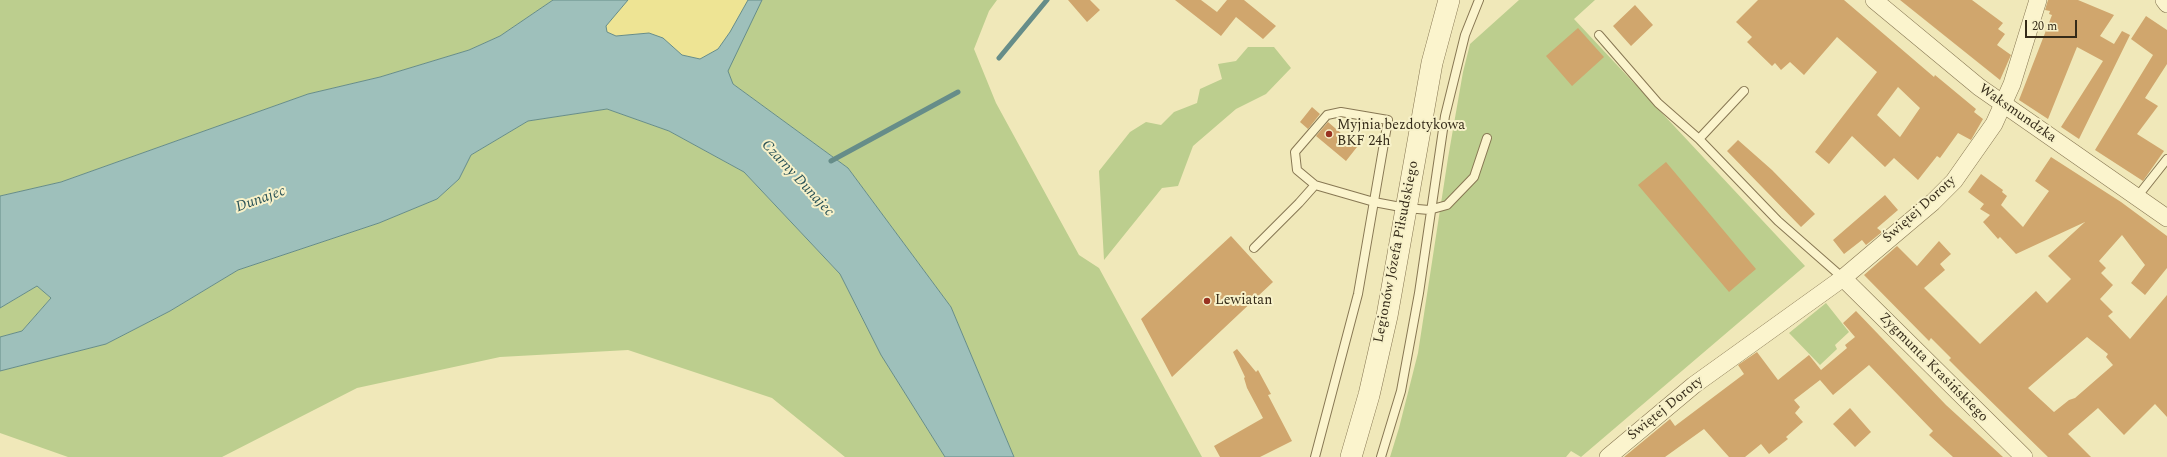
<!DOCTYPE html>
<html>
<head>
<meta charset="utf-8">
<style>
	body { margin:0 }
	#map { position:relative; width:2167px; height:457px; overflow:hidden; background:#f0e8b9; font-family:Spectral,serif }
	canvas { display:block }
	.scale { position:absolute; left:2025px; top:20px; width:52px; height:18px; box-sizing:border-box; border:2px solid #352b19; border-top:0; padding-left:5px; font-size:12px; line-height:14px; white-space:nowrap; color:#352b19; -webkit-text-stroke:3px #f7f1c9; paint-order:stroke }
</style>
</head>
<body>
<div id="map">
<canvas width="2167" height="457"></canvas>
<div class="scale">20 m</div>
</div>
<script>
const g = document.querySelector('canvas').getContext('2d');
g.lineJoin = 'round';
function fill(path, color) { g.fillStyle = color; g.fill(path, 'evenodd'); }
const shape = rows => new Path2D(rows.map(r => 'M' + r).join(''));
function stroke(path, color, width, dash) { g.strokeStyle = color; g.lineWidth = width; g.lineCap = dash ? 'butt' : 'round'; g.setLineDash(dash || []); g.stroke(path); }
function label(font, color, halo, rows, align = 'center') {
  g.font = font + ' Spectral,serif'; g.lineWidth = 4; g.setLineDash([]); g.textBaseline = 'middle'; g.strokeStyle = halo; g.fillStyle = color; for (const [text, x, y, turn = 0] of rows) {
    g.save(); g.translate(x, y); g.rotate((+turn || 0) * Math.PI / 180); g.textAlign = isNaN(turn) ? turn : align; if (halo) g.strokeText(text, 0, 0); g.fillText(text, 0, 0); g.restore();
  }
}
fill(shape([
	[0,0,553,0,500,36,469,50,380,77,308,94,61,182,0,196],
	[762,0,997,0,989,11,974,49,996,103,1079,255,1099,268,1202,457,1014,457,951,307,848,168,733,84,727,71],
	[1519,0,1595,0,1574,19,1805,266,1581,457,1571,451,1566,457,1390,457,1399,428,1418,353,1448,158,1463,72,1470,44],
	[1248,47,1274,47,1291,68,1266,94,1236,109,1193,146,1178,186,1162,188,1104,260,1099,171,1130,132,1146,122,1161,125,1174,112,1197,103,1200,89,1222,79,1218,64,1236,61],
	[607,109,669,131,744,172,840,274,881,355,945,457,845,457,772,398,628,350,500,357,357,388,222,457,68,457,0,433,0,371,106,344,170,311,238,270,379,223,437,199,459,179,471,155,528,121],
	[37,286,51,298,22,331,0,337,0,308],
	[1826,303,1849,332,1835,345,1837,349,1820,365,1789,333]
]), '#bcce8e');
fill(shape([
	[628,0,748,0,730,32,718,49,700,59,682,55,663,38,649,33,616,36,607,32,606,26]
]), '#eee494');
const water = shape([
	[553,0,628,0,606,26,607,32,616,36,649,33,663,38,682,55,700,59,718,49,730,32,748,0,762,0,728,71,733,84,848,168,951,307,1014,457,945,457,881,355,840,274,744,172,669,131,607,109,528,121,471,155,459,179,437,199,379,223,238,270,170,311,106,344,0,371,0,337,22,331,51,298,37,286,0,308,0,196,61,182,308,94,380,77,469,50,500,36,553,0]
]);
fill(water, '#9ec0bb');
stroke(water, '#668d89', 1);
stroke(shape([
	[999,58,1047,0],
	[831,161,958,92]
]), '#668d89', 5);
fill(shape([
	[1068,0,1090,0,1100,10,1087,22],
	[1175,0,1201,0,1217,12,1227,0,1244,0,1276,26,1263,39,1236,17,1221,36],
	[1758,0,1844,0,1934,77,1935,75,1976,109,1974,112,1983,119,1971,140,1958,133,1940,158,1937,156,1918,180,1894,158,1885,167,1852,136,1829,164,1815,152,1877,72,1837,37,1804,75,1790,62,1781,70,1775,63,1772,66,1747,42,1752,37,1736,22],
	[1898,87,1920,108,1900,137,1877,115],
	[1900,0,1972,0,2003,23,1998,29,2005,34,1997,45,2011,55,2000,80],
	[2048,0,2078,0,2114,15,2100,36,2114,44,2122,31,2130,35,2079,139,2061,127,2103,61,2077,47,2048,119,2019,100,2052,15,2049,14,2050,11,2045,10],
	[1635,5,1653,25,1631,46,1613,26],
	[2146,16,2167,30,2167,64,2145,98,2158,106,2137,134,2164,151,2143,181,2095,150,2153,55,2131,39],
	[1578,28,1604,57,1572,86,1546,56],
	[1312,107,1320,114,1308,129,1300,122],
	[1328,122,1357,147,1346,161,1316,136],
	[1738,140,1772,170,1815,214,1801,227,1727,151],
	[2051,157,2121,202,2167,236,2167,268,2145,295,2131,283,2145,265,2122,235,2099,261,2106,268,2101,273,2113,285,2100,299,2113,312,2108,316,2130,339,2167,295,2167,417,2155,404,2124,435,2098,408,2068,434,2091,457,2048,457,1966,377,1949,360,1951,358,1931,338,1929,341,1864,275,1897,246,1917,266,1939,241,1951,254,1940,264,1945,270,1924,288,1980,344,2036,291,2047,303,2071,279,2048,256,2085,222,2016,254,2000,237,1998,239,1983,222,1990,215,1980,209,1984,204,1968,192,1981,174,2003,190,2002,192,2007,196,2001,205,2023,227,2049,191,2035,181],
	[2087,337,2108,354,2106,357,2113,365,2075,398,2069,400,2054,412,2028,388],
	[1666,162,1756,269,1729,292,1638,185],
	[1885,195,1898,210,1877,228,1882,232,1866,245,1862,240,1844,254,1833,240],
	[1231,236,1273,282,1172,377,1141,319],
	[1856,311,1946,405,2003,457,1953,457,1929,435,1933,431,1869,365,1833,395,1820,380,1794,400,1800,407,1795,413,1803,422,1786,437,1788,439,1769,454,1761,444,1745,457,1729,457,1704,429,1665,457,1624,457,1670,419,1675,426,1744,374,1738,365,1757,352,1778,380,1809,355,1821,370,1847,348,1845,345,1855,337,1843,323],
	[1237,349,1256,372,1258,370,1271,394,1268,395,1292,441,1260,457,1220,457,1214,446,1263,418,1247,388,1244,378,1245,377,1233,352],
	[1850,408,1871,432,1855,447,1833,424]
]), '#d0a66d');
const service = shape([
	[1599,35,1658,103,1699,139,1778,221,1843,278],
	[1699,139,1744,91],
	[1315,185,1297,170,1295,152,1327,115,1341,112,1388,120,1358,294,1315,457],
	[2137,197,2167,159],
	[1254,248,1299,203,1315,185,1374,202,1406,208,1429,210,1447,205,1474,177,1487,138],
	[1381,457,1401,391,1419,293,1445,116,1465,35,1479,0]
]);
const minor = shape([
	[1874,0,1979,87,2167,218],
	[2164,0,2167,4],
	[1843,278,2024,457],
	[1608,457,1694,385,1843,278,1933,202,1954,181,1994,124,2012,84,2038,0]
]);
const tertiary = shape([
	[1351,457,1369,395,1387,316,1432,63,1449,0]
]);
stroke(service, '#877753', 10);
stroke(minor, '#877753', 18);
stroke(tertiary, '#877753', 22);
stroke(service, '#fbf4cd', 8);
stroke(minor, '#fbf4cd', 17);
stroke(tertiary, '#fbf4cd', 21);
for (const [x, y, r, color] of [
	[1329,134,4,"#993221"],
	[1207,301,4,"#993221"]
]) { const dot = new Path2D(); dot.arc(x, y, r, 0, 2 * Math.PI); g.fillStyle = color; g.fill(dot); stroke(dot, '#f7f1c9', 1.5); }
label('14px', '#352b19', '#f7f1c9', [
	["Waksmundzka",2017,114,35],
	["Świętej Doroty",1920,210,-42],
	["Legionów Józefa Piłsudskiego",1397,252,-79],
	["Zygmunta Krasińskiego",1933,368,45],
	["Świętej Doroty",1666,409,-39]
]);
label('14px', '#352b19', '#f7f1c9', [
	["Myjnia bezdotykowa",1337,126],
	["BKF 24h",1337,142],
	["Lewiatan",1215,301]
], 'left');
label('italic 15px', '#285156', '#f7f1c9', [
	["Czarny Dunajec",797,179,47],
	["Dunajec",261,200,-20]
]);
</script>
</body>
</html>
